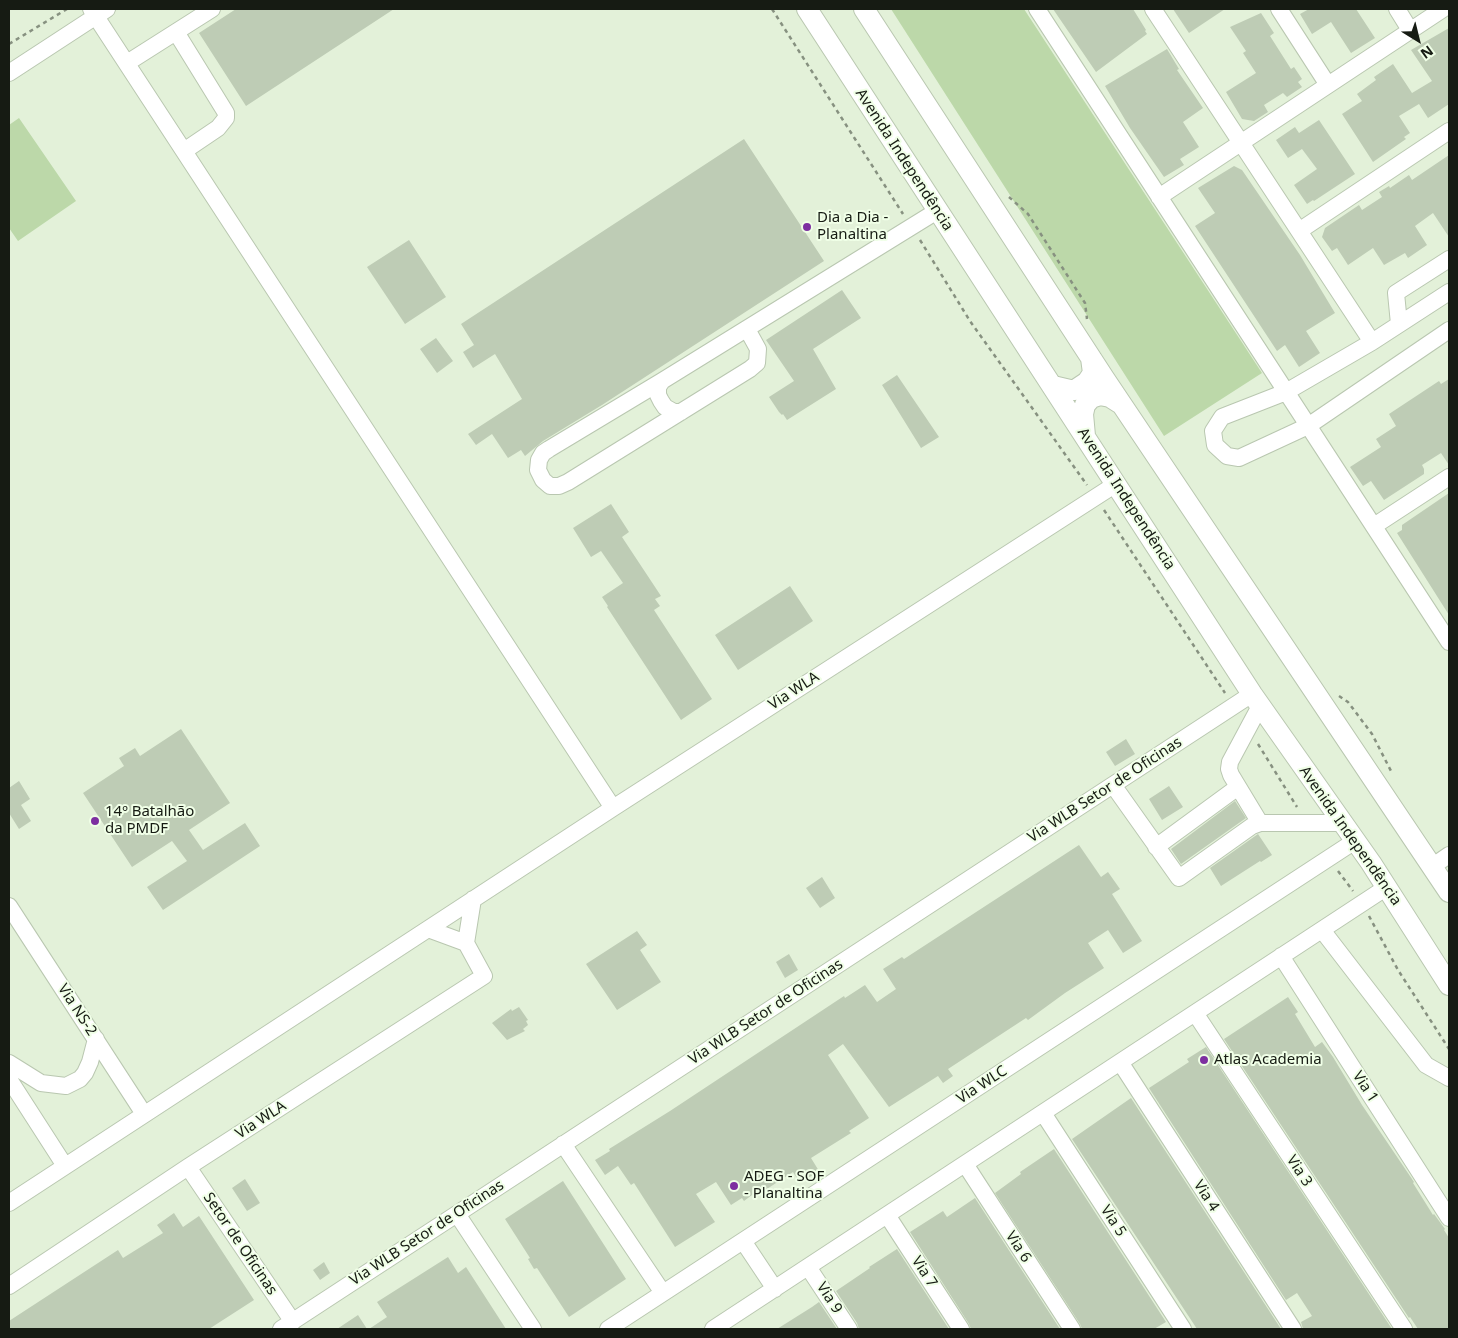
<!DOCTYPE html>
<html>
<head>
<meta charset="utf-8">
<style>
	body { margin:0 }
	#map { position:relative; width:1458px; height:1338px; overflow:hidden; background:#e3f1d9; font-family:"Noto Sans",sans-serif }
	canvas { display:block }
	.frame { position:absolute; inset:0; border:10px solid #161b13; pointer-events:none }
	.north { position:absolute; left:1393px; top:15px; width:50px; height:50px; -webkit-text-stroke:4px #f0ffe7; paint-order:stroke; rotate:144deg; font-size:14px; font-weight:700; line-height:20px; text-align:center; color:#161b13 }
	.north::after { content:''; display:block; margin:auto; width:18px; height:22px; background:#161b13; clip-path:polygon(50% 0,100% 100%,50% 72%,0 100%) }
</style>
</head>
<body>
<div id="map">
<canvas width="1458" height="1338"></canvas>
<div class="frame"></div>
<div class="north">N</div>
</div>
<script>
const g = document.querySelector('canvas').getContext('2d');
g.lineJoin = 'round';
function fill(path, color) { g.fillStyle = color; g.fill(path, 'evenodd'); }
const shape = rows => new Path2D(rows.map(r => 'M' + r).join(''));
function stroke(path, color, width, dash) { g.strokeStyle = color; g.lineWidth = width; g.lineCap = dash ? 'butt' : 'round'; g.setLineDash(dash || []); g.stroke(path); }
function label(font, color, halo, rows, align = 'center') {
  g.font = font + ' "Noto Sans",sans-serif'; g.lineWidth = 4; g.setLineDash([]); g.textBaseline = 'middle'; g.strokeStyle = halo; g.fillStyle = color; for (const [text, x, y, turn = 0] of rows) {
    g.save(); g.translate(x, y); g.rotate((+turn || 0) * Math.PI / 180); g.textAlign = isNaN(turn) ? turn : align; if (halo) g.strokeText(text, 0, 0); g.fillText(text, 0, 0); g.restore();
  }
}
fill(shape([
	[891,9,1024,9,1262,373,1164,436],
	[19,118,76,201,18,241,9,228,9,125]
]), '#bcd8a9');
fill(shape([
	[236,9,394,9,246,106,199,33],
	[1053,9,1133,9,1146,30,1145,31,1147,34,1096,72],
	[1173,9,1225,9,1189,33],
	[1309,9,1356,9,1375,38,1351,53,1331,22,1312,34,1300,14],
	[1261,13,1274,33,1270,36,1291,69,1294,67,1302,79,1298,82,1302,87,1287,97,1283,93,1264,105,1268,112,1254,121,1242,119,1226,92,1256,73,1243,53,1246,51,1230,27],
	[1449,28,1449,104,1428,118,1419,104,1399,116,1410,133,1404,137,1406,139,1373,162,1342,114,1362,101,1357,94,1376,80,1374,77,1393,64,1412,93,1432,81,1411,50],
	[1167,49,1179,69,1177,70,1203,108,1183,122,1199,147,1180,159,1184,165,1164,177,1130,128,1105,86],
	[1319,120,1355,174,1314,201,1313,200,1307,204,1294,185,1317,169,1302,149,1288,158,1276,140,1295,127,1299,133],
	[744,139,824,261,602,405,543,441,525,456,521,450,508,458,492,434,476,445,468,434,522,399,495,354,473,368,463,352,474,345,461,324],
	[1449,155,1449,237,1433,213,1415,226,1427,245,1408,258,1405,253,1384,265,1373,248,1348,265,1337,248,1332,251,1322,237,1325,228,1359,205,1362,210,1382,197,1379,192,1389,186,1390,188,1409,175,1412,180],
	[1234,166,1242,170,1300,255,1335,313,1306,331,1320,353,1299,367,1285,345,1277,351,1195,226,1215,213,1198,188],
	[409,240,446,297,405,324,367,267],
	[842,290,861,318,813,349,836,389,787,420,783,414,782,415,779,412,769,397,794,381,766,340],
	[436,338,453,361,437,373,420,349],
	[897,375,939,437,921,448,882,385],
	[1449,379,1449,465,1441,453,1422,465,1424,469,1424,474,1384,500,1371,481,1363,486,1350,467,1381,447,1376,439,1396,426,1389,414,1439,381,1441,384],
	[1449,493,1449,615,1397,533,1402,530,1402,525],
	[611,504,629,532,622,537,661,596,655,599,660,606,654,610,712,699,681,720,607,607,608,606,602,597,623,583,601,551,591,557,573,528],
	[790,586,813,621,738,670,715,635],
	[181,729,230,803,189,830,203,850,245,823,260,846,163,910,147,887,187,861,172,841,132,867,83,793,124,766,119,758,135,748,140,756],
	[1126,739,1135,754,1115,766,1106,752],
	[19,781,30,799,21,805,31,821,19,829,9,813,9,788],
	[1169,786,1183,807,1162,820,1149,799],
	[1235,801,1246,818,1181,864,1171,849],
	[1258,834,1272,855,1261,862,1260,861,1221,886,1210,868],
	[1079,845,1101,877,1108,872,1120,889,1112,894,1142,941,1123,953,1108,930,1088,943,1104,968,1065,993,1028,1020,1026,1018,948,1069,953,1076,943,1083,938,1076,889,1107,843,1044,828,1055,869,1118,849,1131,851,1133,811,1158,819,1171,800,1183,793,1172,753,1198,752,1195,744,1201,742,1198,731,1205,716,1182,696,1194,715,1222,675,1247,634,1183,631,1185,618,1166,605,1175,595,1160,610,1151,609,1149,670,1111,844,996,845,998,865,985,877,1002,896,989,883,969,902,957,904,959],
	[822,877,835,898,820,908,806,888],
	[637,931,647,945,640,950,661,982,617,1010,586,964],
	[789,954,798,970,785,978,776,962],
	[1288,997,1298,1012,1295,1014,1315,1047,1322,1042,1333,1057,1362,1105,1414,1182,1413,1183,1433,1215,1434,1214,1445,1229,1444,1230,1449,1238,1449,1329,1418,1329,1410,1317,1409,1318,1224,1039],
	[519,1007,528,1020,526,1021,528,1025,523,1029,525,1031,507,1040,492,1023,511,1009,512,1011],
	[1206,1047,1392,1329,1303,1329,1301,1322,1312,1316,1297,1293,1286,1300,1149,1088,1189,1062,1187,1059],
	[1131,1098,1281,1329,1197,1329,1072,1139],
	[1054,1149,1166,1322,1154,1329,1082,1329,1080,1324,995,1193,1021,1174,1020,1172],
	[245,1179,260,1203,247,1211,232,1188],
	[563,1181,626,1279,569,1317,537,1268,534,1269,528,1259,530,1258,505,1219],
	[975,1198,1060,1329,971,1329,969,1324,910,1232,943,1211,947,1217],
	[174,1213,183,1227,199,1216,254,1300,209,1329,9,1329,9,1321,118,1250,123,1258,163,1233,157,1225],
	[897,1249,949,1329,859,1329,857,1323,836,1291,870,1268,869,1267],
	[448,1257,458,1273,466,1267,506,1329,369,1329,387,1317,377,1302],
	[324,1262,330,1273,320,1280,313,1270],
	[819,1302,837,1329,777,1329,812,1307],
	[358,1315,367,1329,337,1329]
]), '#beccb5');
const minor = shape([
	[91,9,613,808],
	[1037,9,1449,642],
	[1153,9,1372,342],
	[1279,9,1328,85],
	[1397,9,1410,30],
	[176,32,226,113,226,118,218,128,184,151],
	[127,63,212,9],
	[9,73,107,9],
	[1159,197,1443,9],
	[1299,231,1449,131],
	[1449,292,1372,342,1286,392,1222,417,1213,431,1215,445,1227,456,1239,458,1308,426,1449,330],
	[1399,324,1396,293,1449,259],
	[747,329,758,349,757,363,750,369,568,482,559,486,550,486,543,480,538,470,539,460,543,453,549,449,662,381,937,211],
	[662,381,658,387,658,395,661,401,665,407,674,412,681,412],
	[1374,526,1449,477],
	[1260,706,1230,762,1229,769,1231,775,1260,823],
	[1113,785,1179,878,1252,826,1260,823,1343,823],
	[1156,847,1238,787],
	[1433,866,1449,855],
	[9,906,144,1114],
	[428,929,466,943],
	[1322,930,1426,1065,1449,1078],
	[1281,956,1449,1218],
	[1195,1013,1404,1329],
	[1120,1062,1293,1329],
	[9,1063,41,1083,66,1086,80,1079,85,1073,90,1062,96,1039],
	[9,1079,65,1166],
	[1043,1113,1183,1329],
	[563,1144,663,1293],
	[965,1164,1072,1329],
	[188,1167,293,1322],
	[9,1203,613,808,1116,484],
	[457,1214,533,1329],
	[887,1215,961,1329],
	[743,1241,775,1289],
	[808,1267,849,1329],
	[9,1286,188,1167,484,976,466,943,473,899],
	[281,1329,1252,694],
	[608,1329,1355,841],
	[713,1329,1387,887]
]);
const major = shape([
	[807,9,1252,694,1371,863,1449,985],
	[864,9,1104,378,1449,892],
	[1053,386,1070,390,1075,390,1087,382,1093,373,1091,358],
	[1085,436,1083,414,1085,405,1091,398,1100,395,1110,397,1121,404]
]);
stroke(minor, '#b9c7b0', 18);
stroke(major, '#b9c7b0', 22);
stroke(shape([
	[772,9,903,214],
	[9,44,67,9],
	[1009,197,1028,214,1085,303,1087,319],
	[920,240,970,321,1087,485],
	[1104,510,1225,693],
	[1339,696,1348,702,1372,734,1391,771],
	[1258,744,1297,807],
	[1338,871,1353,891],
	[1369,916,1398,970,1449,1049]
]), '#879180', 2.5, [4, 4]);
stroke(minor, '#fff', 16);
stroke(major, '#fff', 20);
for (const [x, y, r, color] of [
	[807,227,5,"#7d2fa0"],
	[95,821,5,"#7d2fa0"],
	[1204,1060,5,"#7d2fa0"],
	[734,1186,5,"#7d2fa0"]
]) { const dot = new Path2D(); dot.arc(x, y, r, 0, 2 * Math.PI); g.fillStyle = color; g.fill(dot); stroke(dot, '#f0ffe7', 2); }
label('15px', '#161b13', '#f0ffe7', [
	["Avenida Independência",904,160,57],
	["Avenida Independência",1126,499,57],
	["Via WLA",794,691,-33],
	["Via WLB Setor de Oficinas",1105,790,-33],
	["Avenida Independência",1350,836,55],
	["Via NS-2",77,1010,57],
	["Via WLB Setor de Oficinas",766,1012,-33],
	["Via WLC",982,1085,-33],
	["Via 1",1365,1087,57],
	["Via WLA",261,1120,-33],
	["Via 3",1299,1171,57],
	["Via 4",1206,1196,57],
	["Via 5",1113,1221,57],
	["Via WLB Setor de Oficinas",427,1233,-33],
	["Setor de Oficinas",240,1244,56],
	["Via 6",1018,1247,57],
	["Via 7",924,1272,57],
	["Via 9",829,1298,57]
]);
label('15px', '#161b13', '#f0ffe7', [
	["Dia a Dia -",817,218],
	["Planaltina",817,235],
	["14º Batalhão",105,812],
	["da PMDF",105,829],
	["Atlas Academia",1214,1060],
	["ADEG - SOF",744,1177],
	["- Planaltina",744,1194]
], 'left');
</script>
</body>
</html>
